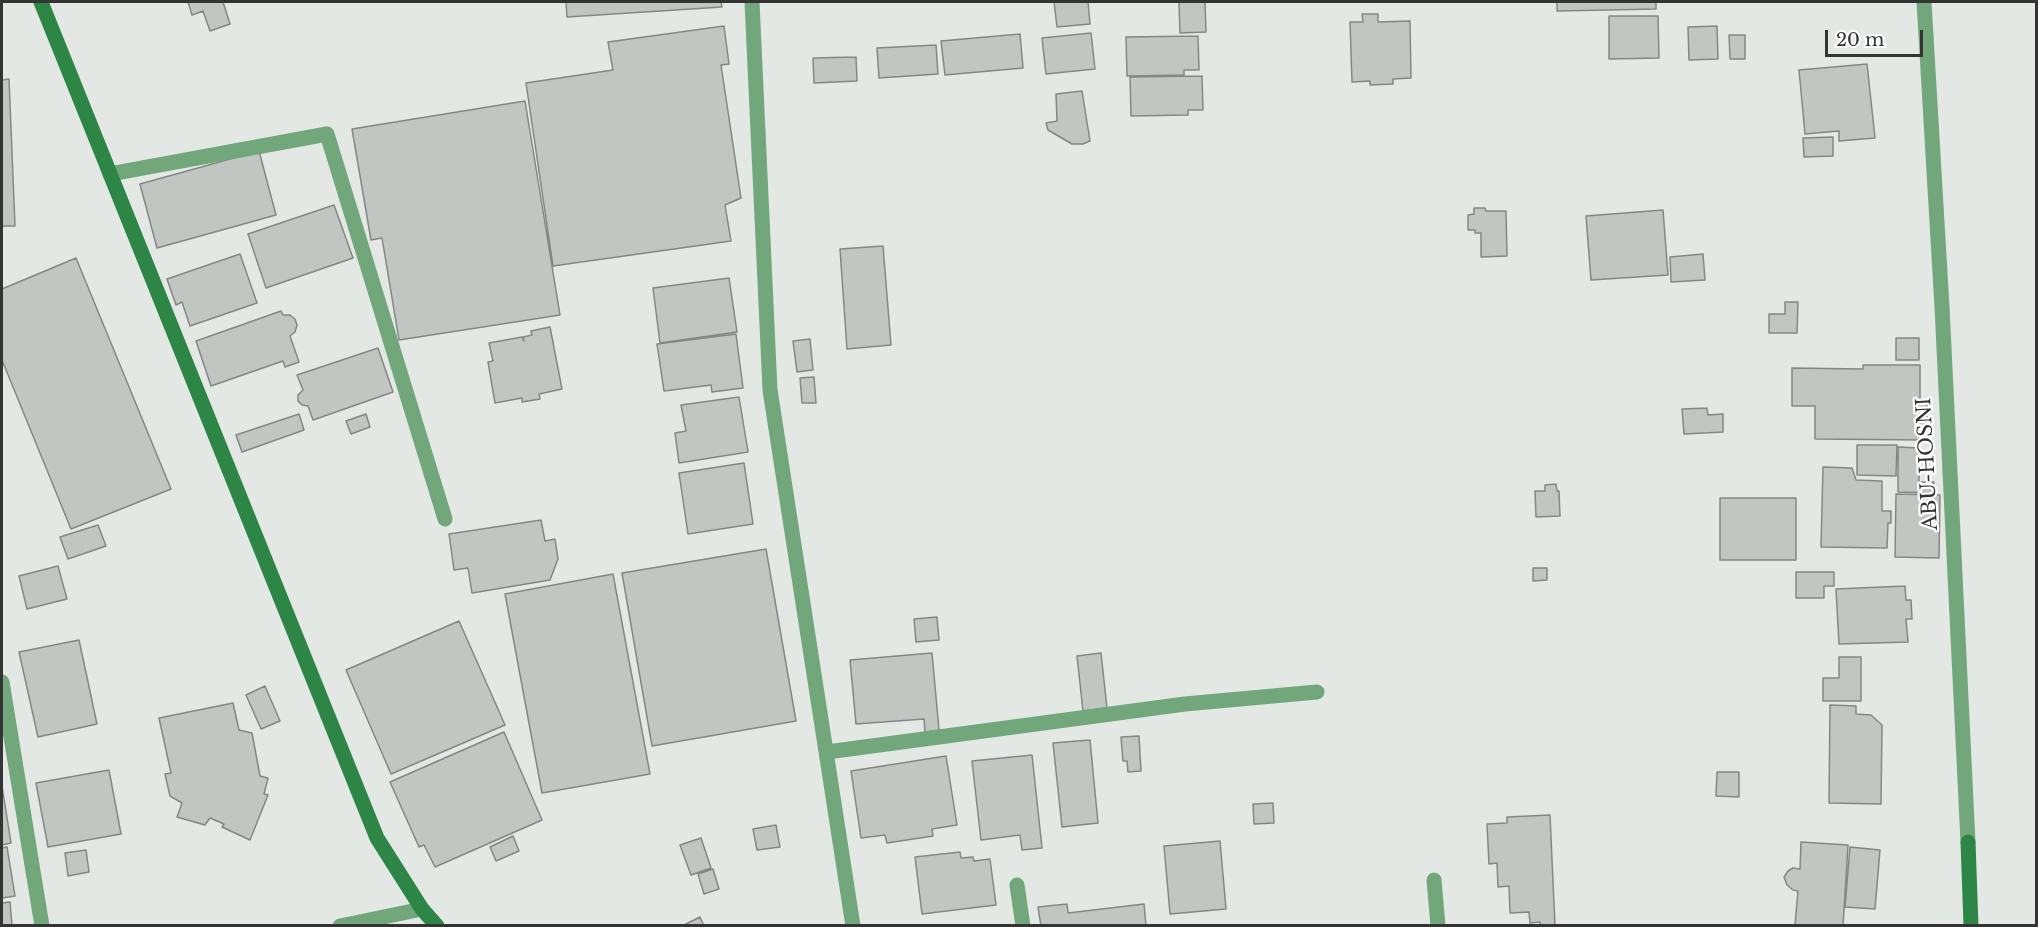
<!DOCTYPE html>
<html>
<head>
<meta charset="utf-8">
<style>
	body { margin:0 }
	#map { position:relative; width:2038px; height:927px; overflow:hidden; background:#e4e8e4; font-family:"Libre Baskerville",serif }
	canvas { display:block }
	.frame { position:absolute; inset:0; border:3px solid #333433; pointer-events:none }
	.scale { position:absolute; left:1825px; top:30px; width:98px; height:27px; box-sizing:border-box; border:3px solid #333433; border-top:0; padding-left:8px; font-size:18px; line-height:21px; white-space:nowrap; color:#333433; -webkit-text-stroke:4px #fff; paint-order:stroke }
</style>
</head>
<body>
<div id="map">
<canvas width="2038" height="927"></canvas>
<div class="frame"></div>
<div class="scale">20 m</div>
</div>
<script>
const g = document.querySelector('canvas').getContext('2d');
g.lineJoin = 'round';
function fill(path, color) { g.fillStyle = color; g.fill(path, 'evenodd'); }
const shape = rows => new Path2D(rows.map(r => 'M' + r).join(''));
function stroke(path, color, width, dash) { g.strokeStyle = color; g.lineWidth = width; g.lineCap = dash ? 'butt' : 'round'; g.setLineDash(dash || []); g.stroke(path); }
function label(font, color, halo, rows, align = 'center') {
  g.font = font + ' "Libre Baskerville",serif'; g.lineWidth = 4.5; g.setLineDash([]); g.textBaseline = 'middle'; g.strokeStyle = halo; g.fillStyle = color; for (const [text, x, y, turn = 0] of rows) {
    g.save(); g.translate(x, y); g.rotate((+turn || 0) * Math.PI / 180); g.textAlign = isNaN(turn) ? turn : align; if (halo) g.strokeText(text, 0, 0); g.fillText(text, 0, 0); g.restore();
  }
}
const building = shape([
	[188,2,223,2,230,24,210,31,203,11,192,15,188,2],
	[566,2,721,2,722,7,567,17,566,2],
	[1054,2,1088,2,1090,24,1057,27,1054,2],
	[1179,2,1205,2,1206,32,1180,33,1179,2],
	[1557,2,1656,2,1656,9,1557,11,1557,2],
	[1362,14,1378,14,1378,22,1410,21,1411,78,1393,79,1393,84,1370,85,1370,81,1352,82,1350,22,1363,22,1362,14],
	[1609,16,1658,16,1659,58,1609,59,1609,16],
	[724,26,729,64,721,65,741,198,725,205,731,241,553,266,526,83,613,70,608,42,724,26],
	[1717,26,1718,59,1689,60,1688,27,1717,26],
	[1091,33,1095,69,1046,74,1042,38,1091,33],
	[1020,34,1023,68,945,75,941,41,1020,34],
	[1729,35,1745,35,1745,59,1730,59,1729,35],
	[1198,36,1199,70,1184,70,1184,75,1127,76,1126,37,1198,36],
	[936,45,938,74,879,78,877,48,936,45],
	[856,57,857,81,814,83,813,58,856,57],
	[1867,64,1875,138,1839,141,1839,131,1805,134,1799,70,1867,64],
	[1202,76,1203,110,1188,110,1188,115,1131,116,1130,77,1202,76],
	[9,79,15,226,2,226,2,80,9,79],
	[1082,91,1090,141,1083,144,1072,144,1048,130,1046,123,1057,121,1056,94,1082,91],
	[525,101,560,315,399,340,382,238,371,240,352,129,525,101],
	[1833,137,1833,156,1804,157,1803,138,1833,137],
	[259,151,276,215,157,248,140,184,259,151],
	[334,205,353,258,266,288,248,234,334,205],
	[1474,208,1485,208,1486,211,1506,211,1507,256,1481,257,1481,233,1475,233,1475,230,1468,230,1468,215,1474,214,1474,208],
	[1663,210,1668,275,1591,280,1586,216,1663,210],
	[883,246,891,345,847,349,840,249,883,246],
	[240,254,257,303,190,326,182,302,176,305,167,279,240,254],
	[1703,254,1705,280,1671,282,1670,257,1703,254],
	[76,258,171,489,71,529,2,360,2,289,76,258],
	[729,278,737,332,660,343,653,288,729,278],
	[1785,302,1798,302,1797,333,1769,333,1769,314,1785,314,1785,302],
	[281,311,283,315,290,315,295,319,297,325,295,332,290,336,299,362,285,367,283,361,211,386,196,341,281,311],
	[550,327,562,389,539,394,540,399,522,402,522,398,495,403,488,362,493,361,489,343,522,337,524,341,523,337,532,335,531,331,550,327],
	[736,334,743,388,712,392,711,385,664,391,657,344,736,334],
	[1896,338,1919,338,1919,360,1896,360,1896,338],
	[810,339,813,370,797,372,793,341,810,339],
	[378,348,393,392,313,420,308,406,302,405,298,401,298,395,303,390,297,375,378,348],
	[1863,365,1920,365,1920,404,1927,404,1926,440,1815,439,1815,406,1792,406,1792,368,1863,369,1863,365],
	[814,377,816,403,802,403,800,378,814,377],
	[739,397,748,452,679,463,675,433,686,431,681,405,739,397],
	[1707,408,1708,415,1723,414,1723,432,1684,434,1682,409,1707,408],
	[299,414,304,430,242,452,236,435,299,414],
	[366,414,370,427,351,434,346,421,366,414],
	[1857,445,1897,445,1896,476,1857,475,1857,445],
	[1898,447,1919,448,1919,482,1934,482,1933,493,1898,492,1898,447],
	[744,463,753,524,688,534,679,473,744,463],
	[1823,467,1852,468,1856,480,1882,481,1882,511,1891,511,1891,523,1888,523,1887,548,1821,547,1823,467],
	[1556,484,1557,491,1559,491,1560,516,1536,517,1535,491,1545,491,1545,485,1556,484],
	[1896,494,1940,495,1939,558,1895,557,1896,494],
	[1720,498,1796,498,1796,560,1720,560,1720,498],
	[541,520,545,541,555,539,558,559,550,580,472,593,468,568,454,570,449,534,541,520],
	[98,525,106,546,68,559,60,537,98,525],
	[766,549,796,721,652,746,622,573,766,549],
	[58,566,67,599,27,609,19,576,58,566],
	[1533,568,1547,568,1547,580,1533,581,1533,568],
	[1796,572,1834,572,1834,586,1824,586,1824,598,1796,598,1796,572],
	[613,574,650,774,542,793,505,594,613,574],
	[1905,586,1906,600,1911,600,1912,619,1906,619,1908,642,1839,644,1836,589,1905,586],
	[937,617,939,640,916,642,914,619,937,617],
	[459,621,505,725,391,774,346,670,459,621],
	[79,640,97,724,38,737,19,652,79,640],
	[932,653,939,730,925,732,924,719,856,724,850,660,932,653],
	[1101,653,1107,708,1083,711,1077,656,1101,653],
	[1839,657,1861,657,1861,701,1823,701,1823,678,1839,678,1839,657],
	[265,686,280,721,261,729,246,695,265,686],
	[233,703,239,730,252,733,260,776,268,778,264,794,268,795,250,840,222,827,224,824,210,818,205,825,177,817,182,803,170,796,165,774,171,773,159,718,233,703],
	[1830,705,1856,706,1856,714,1871,715,1882,725,1881,804,1829,803,1830,705],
	[504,732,542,820,435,867,424,845,419,847,390,782,504,732],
	[1139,736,1141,771,1128,772,1127,761,1123,761,1121,737,1139,736],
	[1090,740,1098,823,1062,827,1053,743,1090,740],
	[1032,755,1042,848,1022,850,1020,835,981,840,972,761,1032,755],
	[946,756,957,825,932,829,933,836,887,843,885,835,861,838,851,771,946,756],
	[109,770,121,834,48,847,36,783,109,770],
	[1717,772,1739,772,1739,797,1716,796,1717,772],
	[2,786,11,843,2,845,2,786],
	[1273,803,1274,823,1254,824,1253,804,1273,803],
	[1550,815,1555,926,1540,926,1540,922,1530,923,1529,912,1510,913,1509,886,1498,887,1497,863,1489,864,1487,824,1507,823,1507,817,1550,815],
	[776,825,780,847,757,850,753,829,776,825],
	[513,836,519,851,496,861,490,847,513,836],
	[701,838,711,868,691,875,680,845,701,838],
	[1220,841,1226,909,1170,914,1164,846,1220,841],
	[1801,842,1848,845,1843,926,1795,925,1798,891,1793,890,1787,885,1784,877,1788,871,1793,868,1800,869,1801,842],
	[7,847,15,896,2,898,2,848,7,847],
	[1850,847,1880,850,1875,909,1845,907,1850,847],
	[86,850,89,872,68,876,65,853,86,850],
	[960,852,961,858,973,857,974,861,990,859,996,905,922,914,915,857,960,852],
	[713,869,719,889,704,894,698,874,713,869],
	[10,902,12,926,2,926,2,903,10,902],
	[1067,904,1068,913,1144,904,1146,926,1041,926,1038,907,1067,904],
	[700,917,704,926,682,926,700,917]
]);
fill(building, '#c2c6c2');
stroke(building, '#848885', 1.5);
stroke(shape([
	[110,174,327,134,445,519],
	[827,752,1185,704,1317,692]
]), '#72a67b', 15);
stroke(shape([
	[752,2,770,390,853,926],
	[1924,2,1942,307,1968,842],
	[2,682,42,926],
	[1434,880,1438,926],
	[1017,885,1023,926],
	[340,926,422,909]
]), '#72a67b', 15);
stroke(shape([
	[41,2,377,838,422,909,437,926],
	[1968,842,1971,926]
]), '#2e8646', 15);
label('20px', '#333433', '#fff', [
	["ABU-HOSNI",1928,464,-93]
]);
</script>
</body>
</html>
